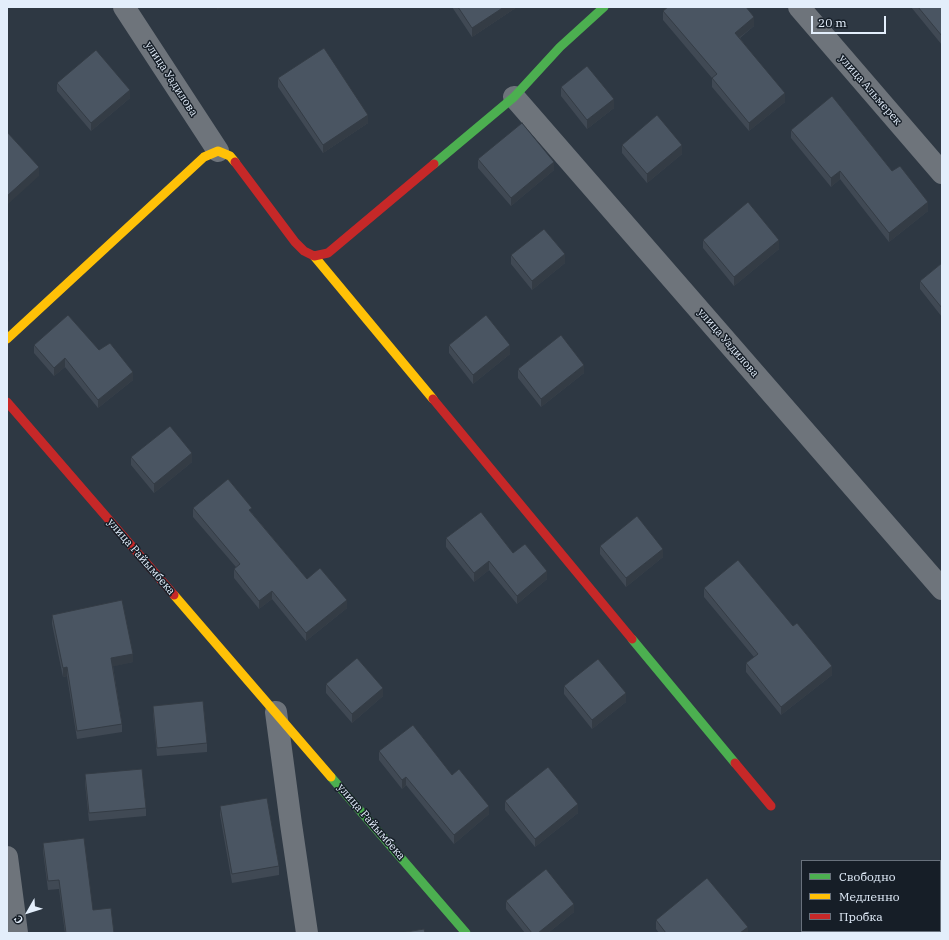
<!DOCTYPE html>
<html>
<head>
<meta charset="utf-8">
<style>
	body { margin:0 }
	#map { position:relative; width:949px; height:940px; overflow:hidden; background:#2e3843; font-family:"IBM Plex Serif",serif }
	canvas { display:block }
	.frame { position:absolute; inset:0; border:8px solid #e3eefb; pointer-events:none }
	.legend { position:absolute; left:801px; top:860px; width:140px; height:72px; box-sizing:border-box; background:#161e27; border:1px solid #68717c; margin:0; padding:5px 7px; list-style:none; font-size:12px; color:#e3eefb }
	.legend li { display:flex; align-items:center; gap:8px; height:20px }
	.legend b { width:20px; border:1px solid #68717c }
	.north { position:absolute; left:8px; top:892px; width:40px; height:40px; -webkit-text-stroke:3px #161e27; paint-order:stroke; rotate:231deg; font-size:11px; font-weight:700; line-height:16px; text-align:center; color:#e3eefb }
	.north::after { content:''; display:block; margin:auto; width:14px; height:18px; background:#e3eefb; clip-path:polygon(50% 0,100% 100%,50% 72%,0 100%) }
	.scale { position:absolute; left:811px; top:16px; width:75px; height:18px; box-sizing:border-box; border:2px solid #e3eefb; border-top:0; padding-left:5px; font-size:12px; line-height:14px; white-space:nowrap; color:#e3eefb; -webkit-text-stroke:3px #161e27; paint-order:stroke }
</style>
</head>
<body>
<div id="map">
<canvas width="949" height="940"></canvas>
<div class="frame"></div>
<ul class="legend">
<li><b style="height:5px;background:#4caf50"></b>Свободно</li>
<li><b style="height:5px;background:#ffc107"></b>Медленно</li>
<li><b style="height:5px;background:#c62828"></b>Пробка</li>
</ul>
<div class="north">С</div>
<div class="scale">20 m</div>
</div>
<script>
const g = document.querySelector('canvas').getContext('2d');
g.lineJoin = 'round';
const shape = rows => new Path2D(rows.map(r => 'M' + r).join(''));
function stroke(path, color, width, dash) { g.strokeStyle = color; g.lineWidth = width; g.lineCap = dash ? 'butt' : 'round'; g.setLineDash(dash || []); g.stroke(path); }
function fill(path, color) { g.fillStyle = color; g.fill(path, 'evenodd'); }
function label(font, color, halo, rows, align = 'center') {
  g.font = font + ' "IBM Plex Serif",serif'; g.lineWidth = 3; g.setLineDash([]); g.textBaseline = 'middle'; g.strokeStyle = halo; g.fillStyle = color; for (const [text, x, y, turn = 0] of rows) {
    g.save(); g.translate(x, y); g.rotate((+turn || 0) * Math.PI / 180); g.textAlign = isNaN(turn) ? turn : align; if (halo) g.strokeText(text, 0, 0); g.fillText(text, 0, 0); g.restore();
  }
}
stroke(shape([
	[124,7,218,151],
	[799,7,942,173],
	[514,97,942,589],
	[276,712,291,824,307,933],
	[7,857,17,933],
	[940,902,942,900],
	[916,933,917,931]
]), '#6e747b', 22);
stroke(shape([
	[434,164,514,97,560,47,604,7],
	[632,639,735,763],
	[331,777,466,933]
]), '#4caf50', 9);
stroke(shape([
	[314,256,433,399],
	[7,339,204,157,218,151,230,156,235,162],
	[174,595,331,777]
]), '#ffc107', 9);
stroke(shape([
	[235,162,295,242,304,251,314,256,328,253,434,164],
	[433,399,632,639],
	[7,402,174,595],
	[735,763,771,806]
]), '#c62828', 9);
fill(shape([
	[452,7,517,7,472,37],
	[911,7,942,7,942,45],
	[663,11,754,26,740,38,785,102,749,131,712,87,712,78,663,20],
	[278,78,368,123,323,153,278,87],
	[57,83,130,98,91,131,57,91],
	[561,87,614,108,587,129,561,96],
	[791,130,892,171,928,211,889,242,840,179,831,187,791,138],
	[622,145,682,154,647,183,622,153],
	[478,159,554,170,511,206,478,168],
	[703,240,779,249,734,286,703,248],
	[511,255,565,263,532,290,511,264],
	[942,263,942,317,920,289,920,281],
	[34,345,99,350,133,380,98,408,65,367,54,376,34,353],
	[449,345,510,354,473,384,449,353],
	[518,369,584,373,541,407,518,378],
	[131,457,192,462,154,493,131,465],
	[193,508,252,513,307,579,347,608,306,641,272,599,259,609,234,578,234,569,236,567,193,517],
	[446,538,513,553,547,579,517,604,489,570,474,582,446,547],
	[600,546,663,557,626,587,600,554],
	[704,588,832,675,781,715,746,672,746,663,754,657,704,597],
	[52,615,133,662,113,666,122,724,122,732,77,739,67,676,63,677,52,624],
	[326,684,383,696,352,723,326,693],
	[564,686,626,702,592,729,564,694],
	[153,706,207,743,207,752,157,756,153,714],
	[379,751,452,775,489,814,454,844,406,785,402,789,379,760],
	[85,774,146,808,146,816,89,821,85,783],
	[505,801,578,813,535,847,505,810],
	[220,806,279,866,279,875,232,883,220,815],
	[43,843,93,910,114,933,65,933,59,889,48,890,43,851],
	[506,901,574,912,548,933,525,933,506,909],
	[656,920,748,933,659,933,656,929]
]), '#404954');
fill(shape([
	[217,7,222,7,217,10],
	[504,7,517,7,472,37,472,28],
	[754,17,754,26,735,41,735,33],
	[130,90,130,98,91,131,91,123],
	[785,93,785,102,749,131,749,123],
	[614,99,614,108,587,129,587,120],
	[368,115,368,123,323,153,323,145],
	[682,145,682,154,647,183,647,174],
	[554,162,554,170,511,206,511,198],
	[39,167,39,176,7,205,7,196],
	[840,171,840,179,831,187,831,178],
	[928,202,928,211,889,242,889,233],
	[779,240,779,249,734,286,734,277],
	[565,254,565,263,532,290,532,281],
	[9,261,9,270,7,272,7,263],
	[510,345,510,354,473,384,473,375],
	[65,358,65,367,54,376,54,368],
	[584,365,584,373,541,407,541,399],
	[133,372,133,380,98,408,98,400],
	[192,453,192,462,154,493,154,484],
	[663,549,663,557,626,587,626,578],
	[489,561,489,570,474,582,474,573],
	[547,571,547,579,517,604,517,596],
	[272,591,272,599,259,609,259,601],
	[347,600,347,608,306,641,306,633],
	[133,654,133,662,111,667,111,658],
	[832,666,832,675,781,715,781,707],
	[67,667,67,676,63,677,63,668],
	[383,688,383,696,352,723,352,714],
	[626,693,626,702,592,729,592,720],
	[406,777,406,785,402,789,402,780],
	[578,804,578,813,535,847,535,839],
	[489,806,489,814,454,844,454,835],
	[574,904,574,912,548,933,538,933],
	[748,927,748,933,740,933]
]), '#343c45');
const building = shape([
	[458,7,504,7,472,28,458,7],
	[668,7,746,7,754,17,735,33,785,93,749,123,712,78,717,74,663,11,668,7],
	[918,7,942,7,942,36,918,7],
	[324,48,368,115,323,145,278,78,324,48],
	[96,50,130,90,91,123,57,83,96,50],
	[587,66,614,99,587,120,561,87,587,66],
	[832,96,892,171,900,166,928,202,889,233,840,171,831,178,791,130,832,96],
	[657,115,682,145,647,174,622,145,657,115],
	[522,123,554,162,511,198,478,159,522,123],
	[7,132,39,167,7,196,7,132],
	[748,202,779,240,734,277,703,240,748,202],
	[544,229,565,254,532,281,511,255,544,229],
	[942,263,942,308,920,281,942,263],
	[68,315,99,350,110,343,133,372,98,400,65,358,54,368,34,345,68,315],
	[486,315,510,345,473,375,449,345,486,315],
	[561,335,584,365,541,399,518,369,561,335],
	[170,426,192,453,154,484,131,457,170,426],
	[228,479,252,508,249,510,307,579,320,568,347,600,306,633,272,591,259,601,234,569,240,564,193,508,228,479],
	[481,512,513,553,525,544,547,571,517,596,489,561,474,573,446,538,481,512],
	[637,516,663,549,626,578,600,546,637,516],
	[738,560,793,626,797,623,832,666,781,707,746,663,758,654,704,588,738,560],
	[122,600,133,654,111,658,122,724,77,731,67,667,63,668,52,615,122,600],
	[357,658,383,688,352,714,326,684,357,658],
	[598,659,626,693,592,720,564,686,598,659],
	[203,701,207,743,157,748,153,706,203,701],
	[413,725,452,775,459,769,489,806,454,835,406,777,402,780,379,751,413,725],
	[548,767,578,804,535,839,505,801,548,767],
	[142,769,146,808,89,813,85,774,142,769],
	[267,798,279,866,232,874,220,806,267,798],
	[84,838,93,910,111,908,114,933,66,933,59,880,48,881,43,843,84,838],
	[546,869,574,904,538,933,532,933,506,901,546,869],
	[707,878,748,927,740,933,666,933,656,920,707,878],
	[424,929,425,933,400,933,424,929]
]);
fill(building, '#4a5562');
stroke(building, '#343c45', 1);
label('11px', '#e3eefb', '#161e27', [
	["улица Уадилова",171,79,57],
	["улица Альмерек",870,90,49],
	["улица Уадилова",728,343,49],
	["улица Райымбека",141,557,49],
	["улица Райымбека",371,822,49]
]);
</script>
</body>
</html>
